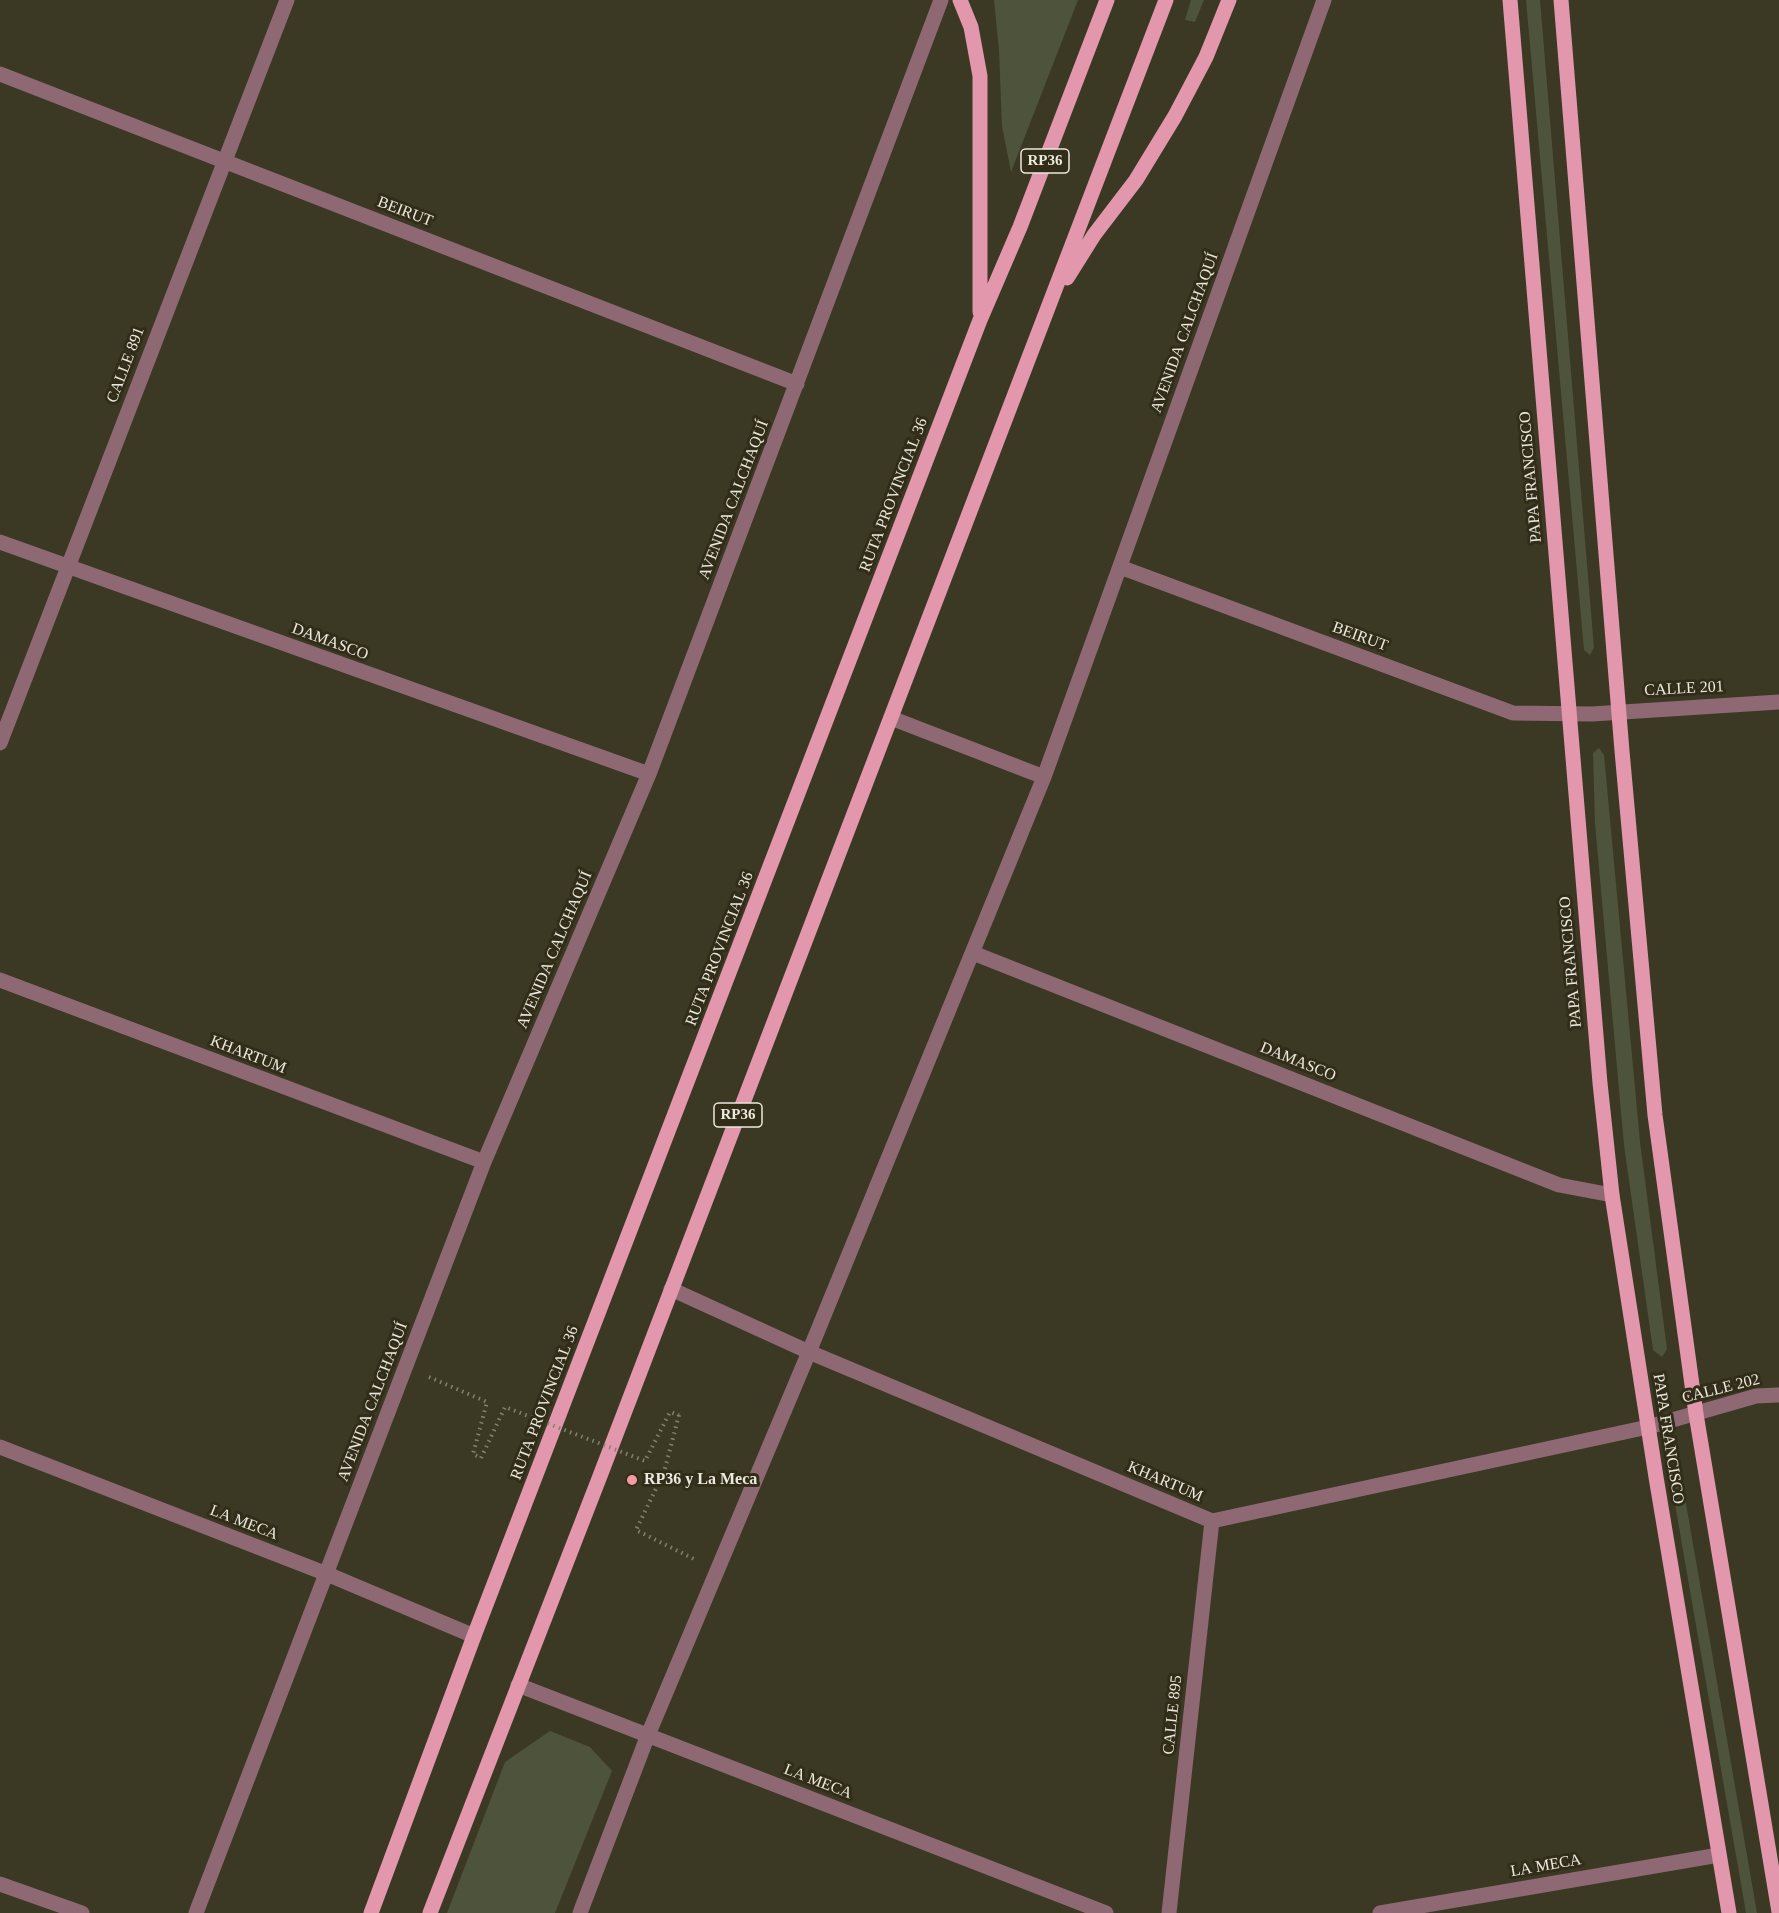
<!DOCTYPE html>
<html>
<head>
<meta charset="utf-8">
<style>
	body { margin:0 }
	canvas { display:block; background:#3b3823 }
</style>
</head>
<body>
<canvas width="1779" height="1913"></canvas>
<script>
const g = document.querySelector('canvas').getContext('2d');
g.lineJoin = 'round';
function fill(path, color) { g.fillStyle = color; g.fill(path, 'evenodd'); }
const shape = rows => new Path2D(rows.map(r => 'M' + r).join(''));
function stroke(path, color, width, dash) { g.strokeStyle = color; g.lineWidth = width; g.lineCap = dash ? 'butt' : 'round'; g.setLineDash(dash || []); g.stroke(path); }
function label(font, color, halo, rows, align = 'center') {
  g.font = font + ' Georgia,serif'; g.lineWidth = 6; g.setLineDash([]); g.textBaseline = 'middle'; g.strokeStyle = halo; g.fillStyle = color; for (const [text, x, y, turn = 0] of rows) {
    g.save(); g.translate(x, y); g.rotate((+turn || 0) * Math.PI / 180); g.textAlign = isNaN(turn) ? turn : align; if (halo) g.strokeText(text, 0, 0); g.fillText(text, 0, 0); g.restore();
  }
}
fill(shape([
	[994,0,1078,0,1011,172,1002,126,999,51],
	[1191,0,1204,0,1195,22,1185,20],
	[1526,0,1540,0,1594,648,1590,655,1584,650],
	[1599,748,1604,755,1640,1142,1667,1349,1662,1357,1653,1350,1624,1145,1595,824,1593,753],
	[1677,1481,1683,1486,1757,1913,1746,1913,1672,1487],
	[550,1731,590,1747,612,1771,555,1913,447,1913,505,1762]
]), '#4e533c');
stroke(shape([
	[429,1377,487,1402,473,1454,481,1458],
	[679,1415,664,1472,636,1530,694,1559]
]), '#848170', 4, [1.5, 4.5]);
stroke(shape([
	[0,74,797,384],
	[0,542,649,774],
	[1120,567,1513,713,1592,714,1779,702],
	[891,718,1044,777],
	[0,743,287,0],
	[973,953,1559,1185,1612,1195],
	[0,980,484,1162],
	[671,1289,809,1352,1212,1521,1648,1427,1756,1396,1779,1395],
	[0,1447,327,1574,474,1636],
	[518,1685,1106,1913],
	[0,1884,82,1913],
	[196,1913,484,1162,649,774,941,0],
	[580,1913,648,1735,809,1352,1044,777,1324,0],
	[1169,1913,1212,1521],
	[1380,1913,1719,1855]
]), '#8e6873', 15);
stroke(shape([
	[960,0,971,27,980,76,980,312],
	[1510,0,1600,1083,1612,1195,1656,1477,1729,1913],
	[1561,0,1622,751,1655,1115,1696,1414,1779,1912],
	[1067,278,1094,235,1136,180,1175,116,1206,57,1229,0],
	[371,1913,474,1636,980,320,1020,227,1107,0],
	[430,1913,600,1476,1166,0]
]), '#e297ad', 15);
stroke(shape([
	[481,1458,505,1407,645,1461,670,1412,679,1415]
]), '#848170', 4, [1.5, 4.5]);
for (const [x, y, r, color] of [
	[632,1480,6,"#f49aa2"]
]) { const dot = new Path2D(); dot.arc(x, y, r, 0, 2 * Math.PI); g.fillStyle = color; g.fill(dot); stroke(dot, '#312d19', 2); }
for (const [x, y, w] of [
	[1045,161,48],
	[738,1115,48]
]) { const box = new Path2D(); box.roundRect(x - w / 2, y - 12, w, 24, 4.5); g.fillStyle = '#312d19'; g.fill(box); stroke(box, '#ebe9dd', 1.5); }
label('bold 15px', '#ebe9dd', null, [
	["RP36",1045,161],
	["RP36",738,1115]
]);
label('16px', '#ebe9dd', '#312d19', [
	["BEIRUT",405,212,21],
	["AVENIDA CALCHAQUÍ",1185,333,-70],
	["CALLE 891",126,365,-69],
	["PAPA FRANCISCO",1531,477,-95],
	["RUTA PROVINCIAL 36",894,495,-69],
	["AVENIDA CALCHAQUÍ",734,500,-69],
	["BEIRUT",1360,637,20],
	["DAMASCO",330,642,20],
	["CALLE 201",1684,689,-3],
	["RUTA PROVINCIAL 36",720,949,-69],
	["AVENIDA CALCHAQUÍ",555,950,-67],
	["PAPA FRANCISCO",1571,962,-95],
	["KHARTUM",248,1055,21],
	["DAMASCO",1298,1062,22],
	["CALLE 202",1721,1389,-14],
	["AVENIDA CALCHAQUÍ",373,1402,-69],
	["RUTA PROVINCIAL 36",545,1403,-69],
	["PAPA FRANCISCO",1668,1439,81],
	["KHARTUM",1165,1482,23],
	["LA MECA",244,1523,21],
	["CALLE 895",1173,1715,-84],
	["LA MECA",818,1782,21],
	["LA MECA",1546,1866,-10]
]);
label('bold 16px', '#ebe9dd', '#312d19', [
	["RP36 y La Meca",644,1480]
], 'left');
</script>
</body>
</html>
